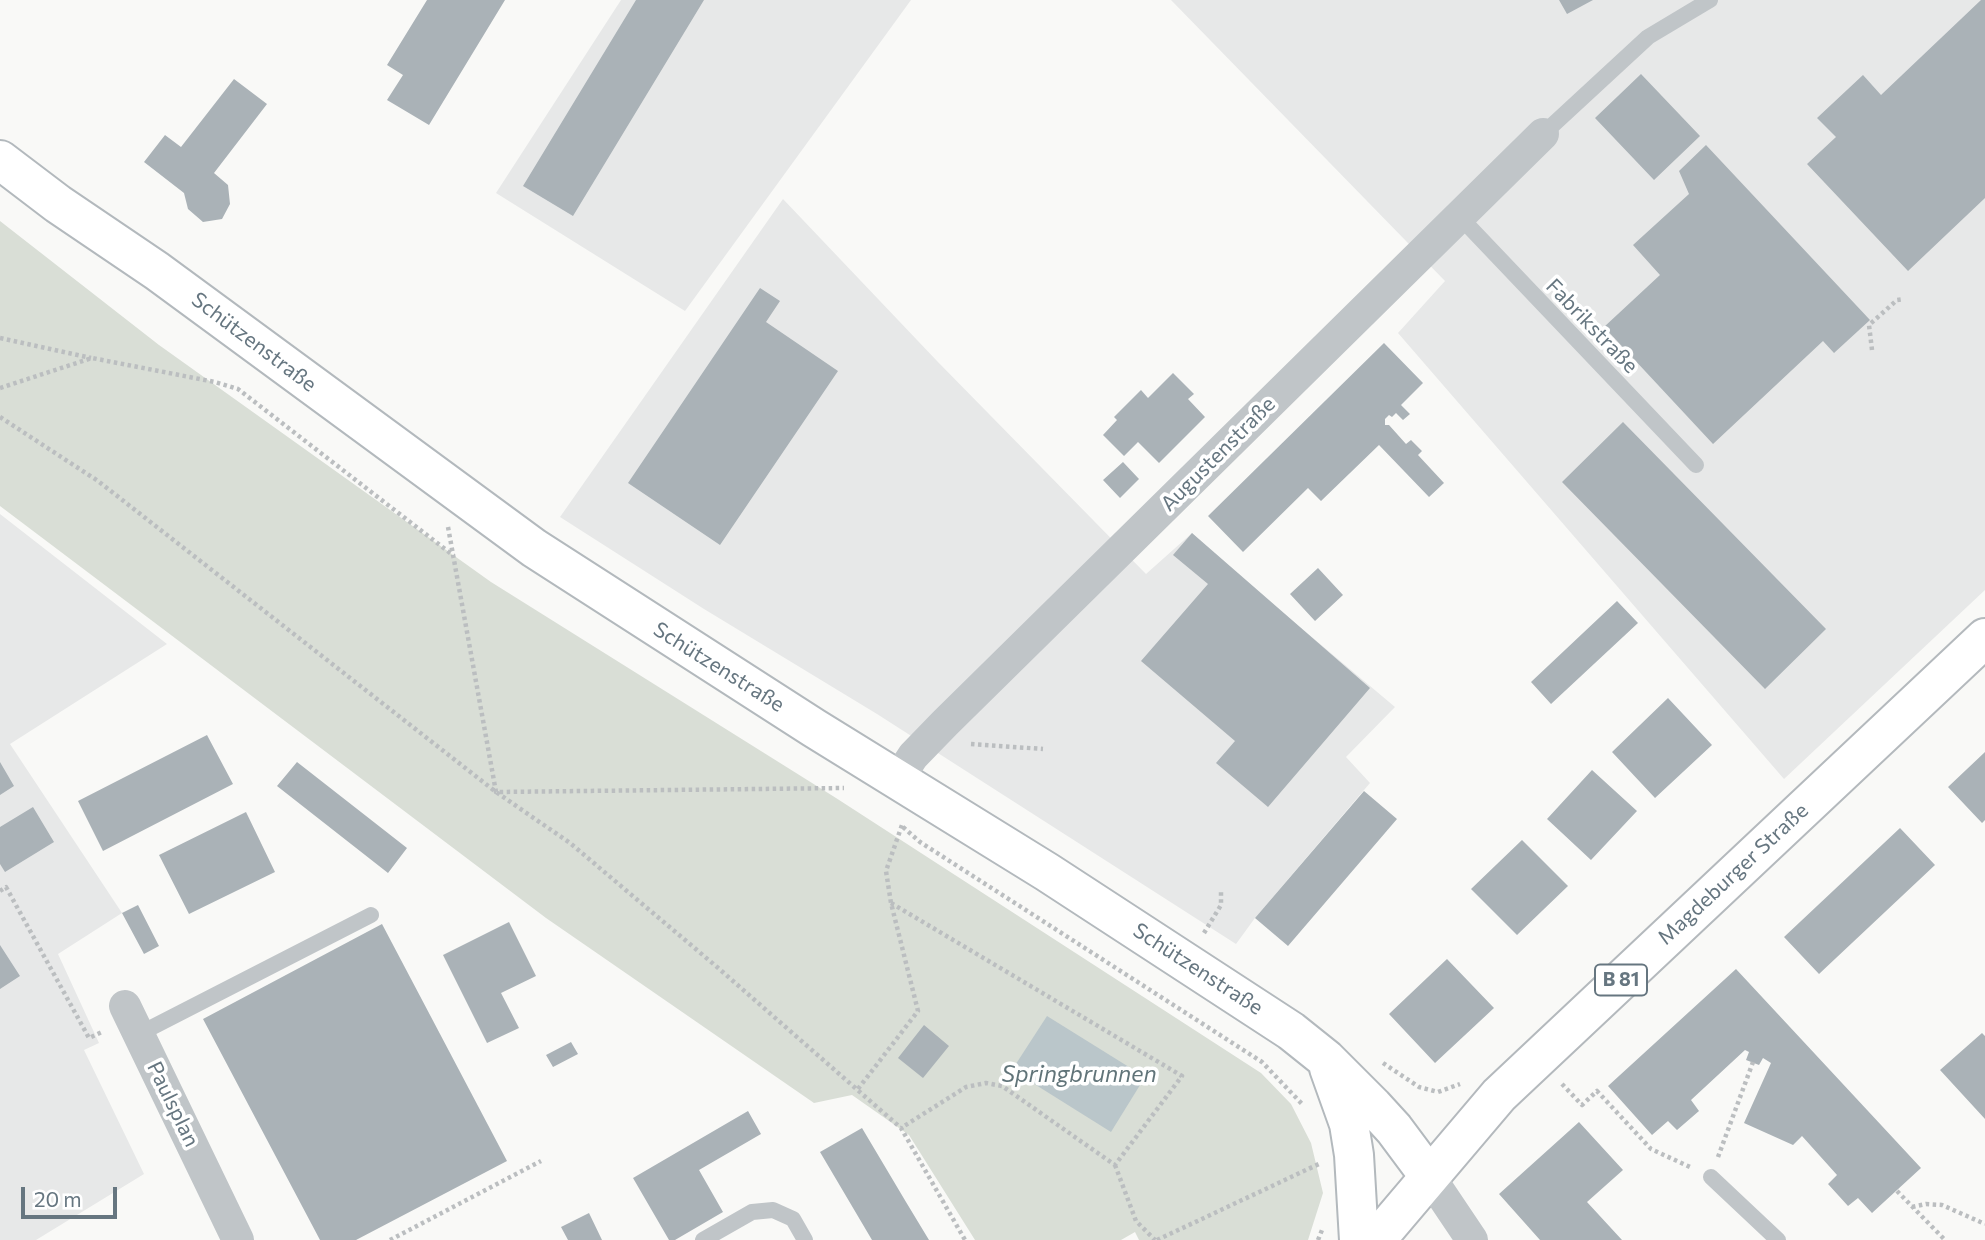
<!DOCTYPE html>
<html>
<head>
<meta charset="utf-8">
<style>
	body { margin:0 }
	#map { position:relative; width:1985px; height:1240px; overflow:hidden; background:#f9f9f7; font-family:Commissioner,sans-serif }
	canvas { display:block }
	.scale { position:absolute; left:21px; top:1187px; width:96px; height:32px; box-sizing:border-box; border:4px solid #667680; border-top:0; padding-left:9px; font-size:21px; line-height:24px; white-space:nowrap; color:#667680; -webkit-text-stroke:5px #fff; paint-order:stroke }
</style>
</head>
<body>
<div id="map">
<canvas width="1985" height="1240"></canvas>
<div class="scale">20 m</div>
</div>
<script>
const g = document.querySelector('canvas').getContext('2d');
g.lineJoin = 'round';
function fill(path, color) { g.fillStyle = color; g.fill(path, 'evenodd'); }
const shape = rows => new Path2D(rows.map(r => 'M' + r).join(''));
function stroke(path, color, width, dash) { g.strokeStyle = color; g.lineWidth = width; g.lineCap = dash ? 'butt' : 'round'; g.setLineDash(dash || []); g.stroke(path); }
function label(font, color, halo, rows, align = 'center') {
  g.font = font + ' Commissioner,sans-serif'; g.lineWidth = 7; g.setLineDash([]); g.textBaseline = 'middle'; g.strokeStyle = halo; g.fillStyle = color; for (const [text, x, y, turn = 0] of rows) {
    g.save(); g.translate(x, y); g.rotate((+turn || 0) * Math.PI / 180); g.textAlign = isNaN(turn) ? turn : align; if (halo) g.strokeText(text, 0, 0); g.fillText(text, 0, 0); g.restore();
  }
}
fill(shape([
	[621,0,911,0,685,311,496,193],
	[1171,0,1985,0,1985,590,1784,779,1398,333,1445,281],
	[783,199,937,361,1146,574,1192,533,1225,564,1395,707,1346,757,1370,783,1255,918,1236,944,877,714,704,609,560,517],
	[0,514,167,644,10,744,122,913,58,954,99,1043,84,1050,144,1174,36,1240,0,1240]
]), '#e7e8e8');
fill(shape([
	[0,221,159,345,491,582,836,798,1261,1073,1291,1104,1311,1143,1323,1193,1308,1240,1139,1240,1135,1232,1121,1240,975,1240,909,1135,852,1095,814,1103,546,918,0,506]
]), '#d9ded6');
fill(shape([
	[1047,1016,1145,1077,1111,1132,1012,1070]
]), '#bac6ca');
fill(shape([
	[427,0,505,0,429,125,387,100,403,75,387,65],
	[636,0,704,0,573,216,523,186],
	[1559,0,1593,0,1567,14],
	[1981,0,1985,0,1985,198,1908,271,1807,164,1836,137,1817,118,1863,75,1881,95],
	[1641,74,1700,136,1654,180,1595,118],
	[234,79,267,104,214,173,228,185,230,204,222,219,203,222,188,209,184,193,144,162,165,135,181,147],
	[1706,145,1870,320,1834,353,1823,341,1713,444,1604,327,1660,275,1633,245,1689,194,1679,171],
	[760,288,780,301,766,322,838,371,720,545,628,483],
	[1384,343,1423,383,1401,405,1410,414,1403,420,1396,413,1392,417,1389,415,1385,419,1385,425,1389,425,1406,444,1411,440,1422,451,1418,455,1444,483,1429,497,1379,445,1321,501,1308,488,1243,552,1208,516],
	[1173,373,1194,394,1188,399,1205,417,1159,463,1138,442,1124,456,1103,435,1117,420,1114,417,1141,390,1148,398],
	[1623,422,1826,629,1765,689,1562,482],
	[1123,462,1139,479,1120,498,1103,480],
	[1192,533,1370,688,1268,807,1216,763,1235,741,1141,661,1208,584,1173,555],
	[1318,568,1343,595,1315,621,1290,594],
	[1617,601,1638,623,1551,704,1531,682],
	[1668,698,1712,745,1655,798,1612,752],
	[207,735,233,784,103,851,78,801],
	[1985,752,1985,820,1982,823,1948,787],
	[0,762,14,786,0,795],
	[297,762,407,848,388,873,277,786],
	[1592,770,1637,811,1591,860,1547,819],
	[1364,791,1397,819,1288,946,1255,918],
	[33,807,54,842,5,872,0,864,0,827],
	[246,812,275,872,189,914,159,855],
	[1900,828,1935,865,1819,974,1784,937],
	[1522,840,1568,886,1517,935,1471,889],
	[138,905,159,946,144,954,122,913],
	[509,922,536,976,501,993,519,1028,487,1043,443,955],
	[382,924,507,1161,356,1240,320,1240,203,1019],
	[0,945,20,976,0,989],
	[1447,959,1494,1008,1435,1063,1389,1014],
	[1736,969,1921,1168,1872,1213,1858,1198,1848,1206,1828,1184,1837,1175,1802,1136,1793,1145,1744,1123,1771,1063,1763,1058,1759,1065,1746,1060,1749,1052,1745,1050,1691,1100,1699,1111,1677,1130,1668,1121,1652,1135,1608,1086],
	[924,1025,949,1046,923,1078,898,1058],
	[1982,1033,1985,1036,1985,1119,1940,1070],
	[571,1042,578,1054,553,1067,546,1055],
	[748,1111,761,1134,699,1170,723,1212,675,1240,669,1240,633,1178],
	[1579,1122,1623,1170,1587,1202,1622,1240,1540,1240,1499,1194],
	[862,1128,906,1202,929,1240,872,1240,820,1152],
	[589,1213,602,1240,568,1240,561,1227]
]), '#aab2b7');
const secondary = shape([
	[0,160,58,204,157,271,534,548,814,728,1047,872,1291,1031,1326,1059,1373,1106,1394,1129,1429,1176],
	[1329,1068,1349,1124,1354,1155,1359,1240]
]);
const primary = shape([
	[1376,1240,1499,1095,1985,638]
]);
stroke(secondary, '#b3b9bd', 42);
stroke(primary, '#b4b9bd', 42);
stroke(shape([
	[0,338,91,358],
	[1872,350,1869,325,1897,300,1904,299],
	[0,388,92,358,215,382,238,389,454,556],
	[0,417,98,481,496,792,570,843,717,967,901,1128,965,1240],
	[448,527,496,792,844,788],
	[971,744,1043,749],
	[903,827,920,842,1262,1062,1303,1105],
	[0,891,6,887,89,1038,102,1032],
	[891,903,1182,1076,1115,1165,1002,1086,986,1083,966,1087,901,1128],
	[1204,933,1221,905,1221,889],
	[1383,1063,1419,1087,1438,1092,1460,1084],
	[1562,1084,1582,1105,1597,1091,1651,1149,1690,1167],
	[858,1089,918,1011,891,903,886,871,902,825],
	[1718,1157,1753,1062],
	[1115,1165,1136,1221,1155,1240],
	[1897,1191,1945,1240],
	[1912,1207,1926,1204,1942,1205,1985,1224],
	[390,1240,541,1161],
	[1157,1240,1321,1163],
	[1318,1240,1322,1230]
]), '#bbbec0', 4.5, [3.5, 3.5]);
stroke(shape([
	[1543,134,1648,37,1710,0],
	[1459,216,1696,465],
	[139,1034,371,915],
	[1711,1177,1778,1240],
	[703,1240,752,1212,773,1210,793,1219,805,1240]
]), '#c0c5c8', 16);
stroke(shape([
	[898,779,913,756,945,723,1543,134],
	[125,1006,238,1240],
	[1429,1176,1472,1240]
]), '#c0c5c8', 32);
stroke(secondary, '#fff', 38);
stroke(primary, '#fff', 38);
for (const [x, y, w] of [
	[1621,980,52]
]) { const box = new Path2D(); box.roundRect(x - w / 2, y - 15.5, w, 31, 5); g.fillStyle = '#fff'; g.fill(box); stroke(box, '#667680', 2); }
label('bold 19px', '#667680', null, [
	["B 81",1621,980]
]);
label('21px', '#667680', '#fff', [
	["Fabrikstraße",1592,326,46],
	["Schützenstraße",254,342,37],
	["Augustenstraße",1218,454,-45],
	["Schützenstraße",719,667,32],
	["Magdeburger Straße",1733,874,-43],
	["Schützenstraße",1198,969,33],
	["Paulsplan",173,1104,64]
]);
label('italic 23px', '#617479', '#fff', [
	["Springbrunnen",1079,1074]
]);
</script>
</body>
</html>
